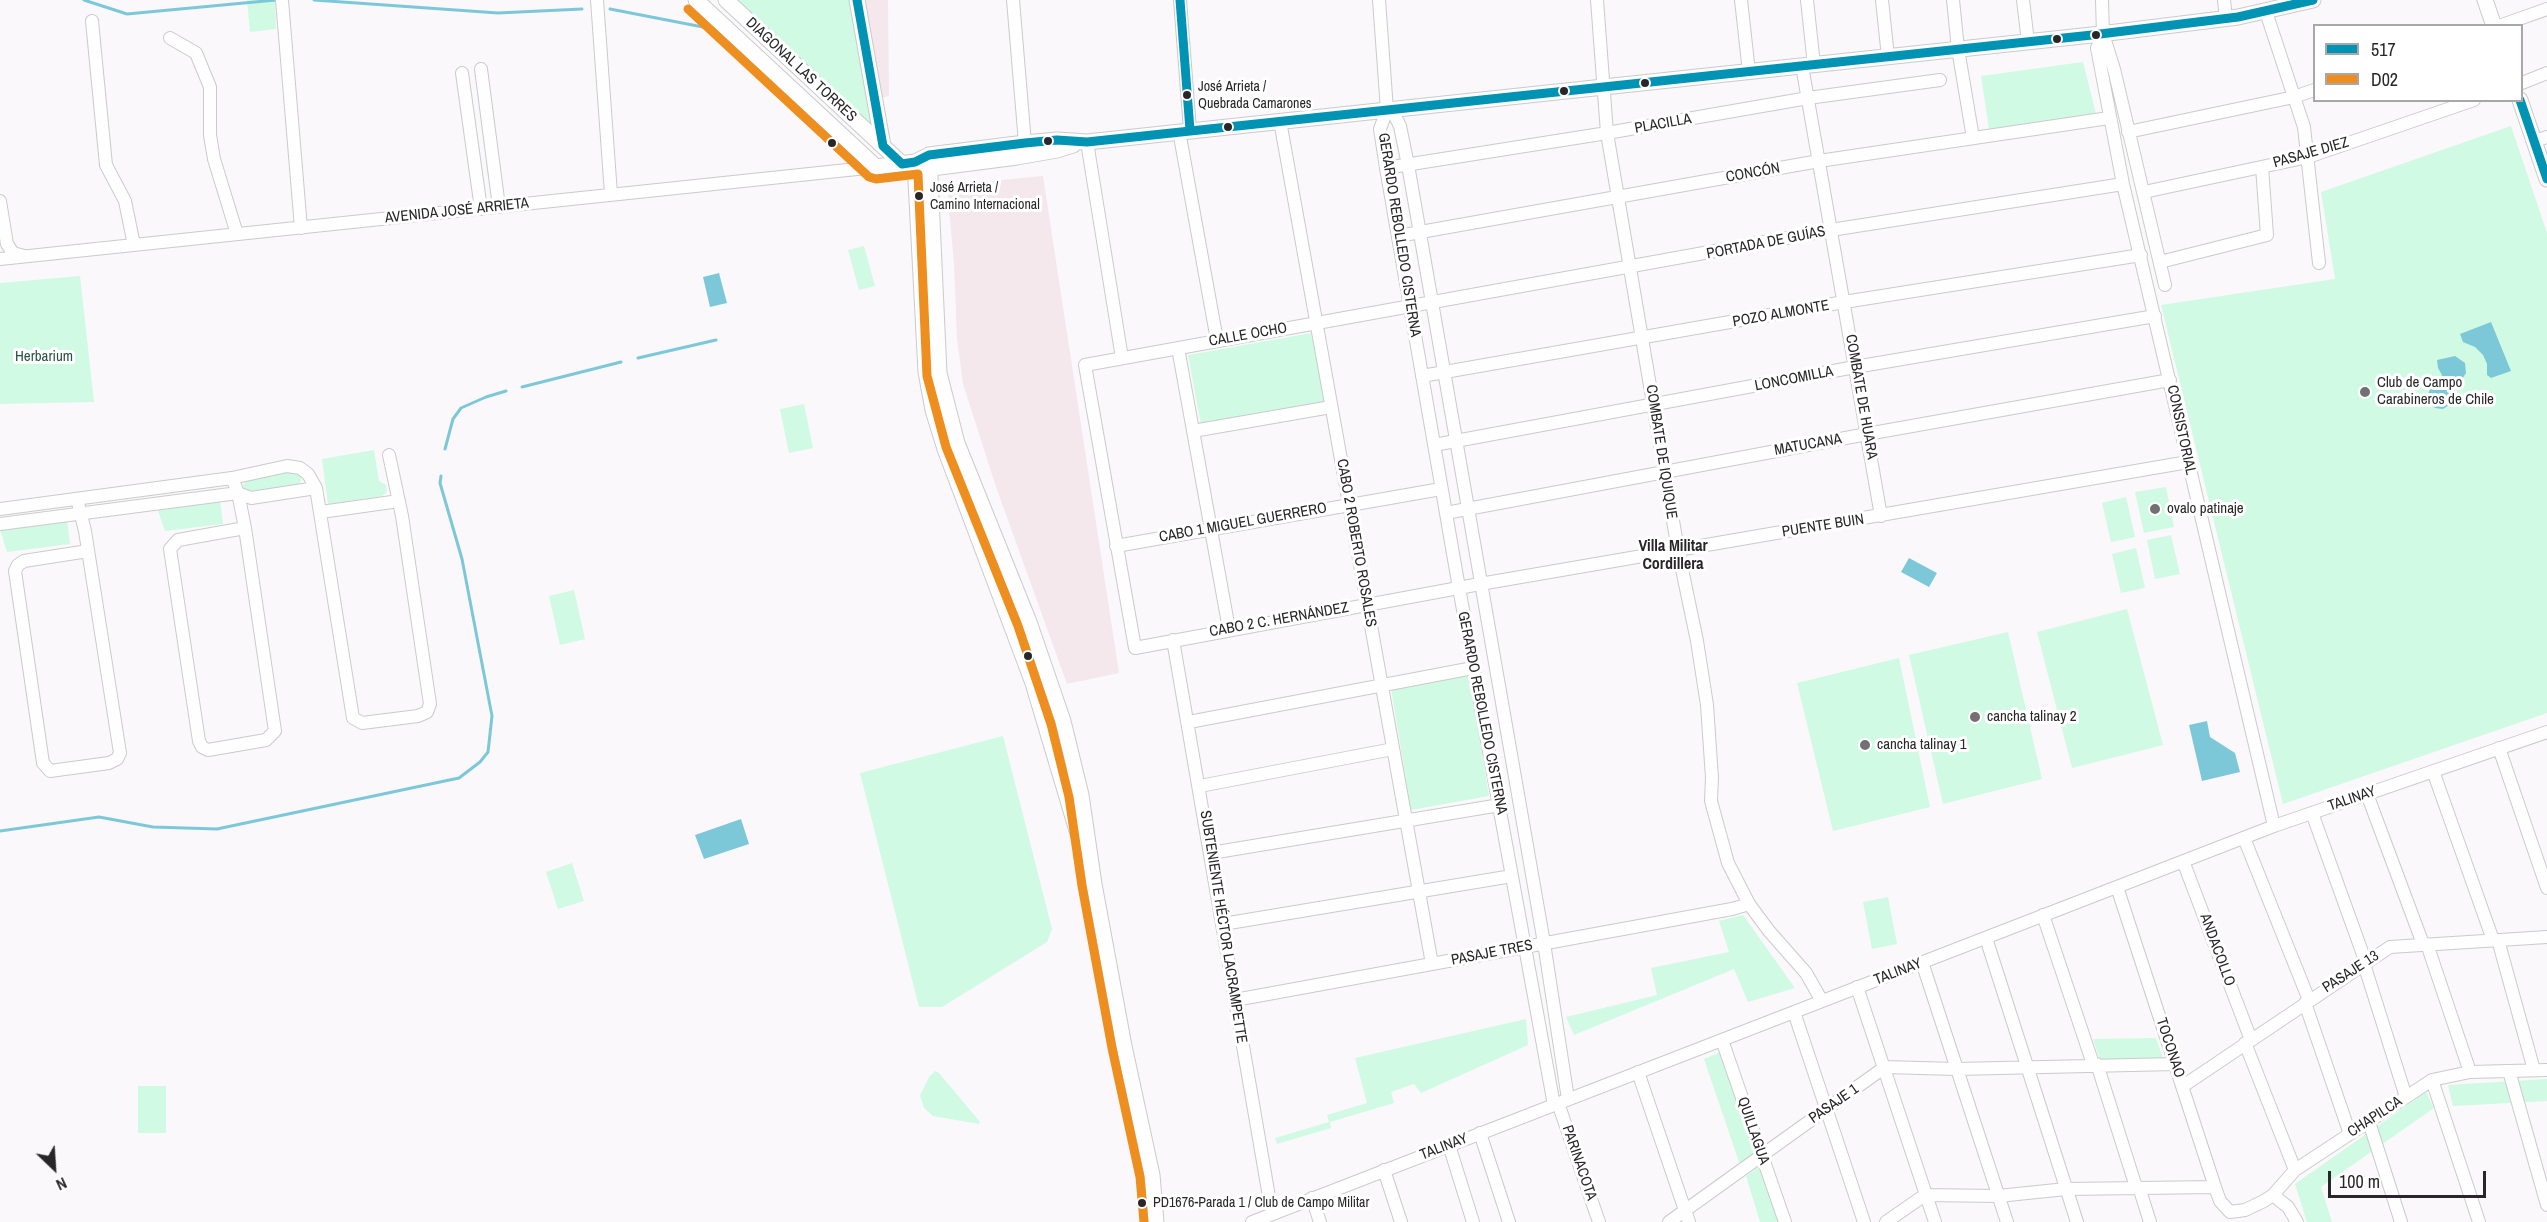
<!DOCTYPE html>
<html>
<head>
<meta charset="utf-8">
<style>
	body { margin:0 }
	#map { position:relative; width:2547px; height:1222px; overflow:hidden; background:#faf8fb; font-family:"Archivo Narrow",sans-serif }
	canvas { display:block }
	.legend { position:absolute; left:2313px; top:24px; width:210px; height:78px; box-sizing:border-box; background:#fff; border:2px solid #a9a8a9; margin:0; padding:8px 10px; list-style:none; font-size:18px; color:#282628 }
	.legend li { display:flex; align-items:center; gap:12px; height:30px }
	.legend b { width:30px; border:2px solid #a9a8a9 }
	.north { position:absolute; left:24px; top:1138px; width:60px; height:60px; -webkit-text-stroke:4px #fff; paint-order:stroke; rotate:155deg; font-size:16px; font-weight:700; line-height:24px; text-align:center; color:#282628 }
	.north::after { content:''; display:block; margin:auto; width:21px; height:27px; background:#282628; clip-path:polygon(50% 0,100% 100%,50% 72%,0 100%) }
	.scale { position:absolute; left:2328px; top:1171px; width:158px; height:27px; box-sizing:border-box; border:3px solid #282628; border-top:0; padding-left:8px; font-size:18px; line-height:21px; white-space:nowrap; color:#282628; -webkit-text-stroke:4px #fff; paint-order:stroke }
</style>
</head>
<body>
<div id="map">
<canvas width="2547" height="1222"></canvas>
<ul class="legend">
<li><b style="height:8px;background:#0093b3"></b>517</li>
<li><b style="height:8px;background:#ed8e1e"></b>D02</li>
</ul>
<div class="north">N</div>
<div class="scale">100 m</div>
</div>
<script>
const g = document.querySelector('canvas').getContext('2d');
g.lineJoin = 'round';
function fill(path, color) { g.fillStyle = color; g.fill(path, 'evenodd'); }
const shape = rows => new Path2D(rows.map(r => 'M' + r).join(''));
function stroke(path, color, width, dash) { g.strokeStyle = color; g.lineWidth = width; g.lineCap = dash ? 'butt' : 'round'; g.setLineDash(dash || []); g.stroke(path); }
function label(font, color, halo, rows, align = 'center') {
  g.font = font + ' "Archivo Narrow",sans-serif'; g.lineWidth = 6; g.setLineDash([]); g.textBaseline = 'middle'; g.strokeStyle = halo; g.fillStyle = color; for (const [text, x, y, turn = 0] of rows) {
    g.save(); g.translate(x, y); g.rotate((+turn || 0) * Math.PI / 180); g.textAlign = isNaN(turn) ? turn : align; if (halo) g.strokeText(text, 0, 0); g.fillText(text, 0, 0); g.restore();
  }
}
fill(shape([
	[865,0,888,0,889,96,881,98],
	[1043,176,1119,673,1067,684,996,487,963,384,957,339,954,265,947,185]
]), '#f4e8ec');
fill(shape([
	[247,0,275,0,276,29,250,32],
	[734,0,851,0,875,132],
	[2083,62,2096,114,1989,129,1981,76],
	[2511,126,2547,233,2547,713,2283,804,2161,305,2335,279,2321,192],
	[864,246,875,286,859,290,848,250],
	[80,276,94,402,0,404,0,283],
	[1311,333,1325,402,1201,425,1188,355],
	[804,404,813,448,789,453,780,409],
	[374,450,379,481,386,485,387,492,382,496,328,504,322,459],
	[289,470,297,471,302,478,298,487,247,493,242,486,247,480],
	[2166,487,2174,527,2144,533,2135,492],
	[2126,497,2135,537,2111,542,2102,503],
	[220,500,223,524,165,531,157,508],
	[67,520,70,544,7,552,0,529],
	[2171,535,2180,574,2155,579,2147,540],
	[2136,548,2145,588,2121,593,2112,554],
	[574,590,585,639,560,645,549,596],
	[2127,609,2163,745,2072,768,2037,632],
	[2008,632,2042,779,1943,804,1909,655],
	[1899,658,1930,807,1833,831,1797,683],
	[1469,674,1489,796,1411,810,1391,688],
	[1003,736,1052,929,1047,942,942,1007,919,1007,860,773],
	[572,863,584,901,558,909,546,872],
	[1888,897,1897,944,1872,949,1863,902],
	[1743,915,1795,988,1748,1002,1734,969,1574,1035,1566,1017,1657,995,1651,968,1729,952,1719,921],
	[1526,1019,1528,1045,1421,1093,1414,1084,1391,1092,1394,1103,1330,1122,1331,1128,1277,1144,1275,1138,1329,1122,1327,1115,1367,1103,1355,1058],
	[2156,1038,2164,1061,2100,1060,2093,1039],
	[1721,1052,1756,1155,1740,1165,1704,1059],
	[935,1071,939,1073,980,1122,979,1124,933,1116,924,1108,920,1095,929,1077],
	[2547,1079,2547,1101,2453,1106,2448,1085],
	[138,1086,166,1086,166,1133,138,1133],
	[2426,1092,2434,1108,2321,1187,2332,1222,2307,1222,2295,1184],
	[1761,1165,1779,1222,1760,1222,1746,1176]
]), '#d0fae4');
fill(shape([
	[719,273,727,303,710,307,703,277],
	[2491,322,2511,371,2491,378,2487,375,2487,364,2483,355,2475,347,2463,342,2460,334],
	[2455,356,2465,363,2466,373,2462,379,2454,384,2449,405,2443,409,2435,408,2429,404,2427,397,2430,389,2439,382,2442,375,2438,368,2437,360],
	[1909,558,1937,573,1929,587,1901,572],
	[2207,721,2210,737,2235,753,2240,772,2202,781,2189,725],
	[741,819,749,844,704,859,695,835]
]), '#7dc8d8');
stroke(shape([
	[84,0,127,14,276,0],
	[314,0,498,13,582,9],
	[610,9,708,28],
	[638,358,716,340],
	[522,387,621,362],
	[445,449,453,419,461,408,486,397,506,391],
	[0,831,99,817,153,827,217,829,459,778,480,762,488,752,492,716,462,559,440,483,441,476]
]), '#7dc8d8', 3);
const minor = shape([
	[282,0,301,228],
	[597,0,611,194],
	[1013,0,1025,143],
	[1180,0,1190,130],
	[1379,0,1387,110],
	[1597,0,1607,133,1678,550,1697,641,1707,705,1712,778,1711,801,1728,863,1749,904,1769,931,1806,973,1822,1001],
	[1741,0,1749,72],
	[1807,0,1814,65],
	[1882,0,1888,57],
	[1953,0,1958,49,1973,138],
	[2023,0,2028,42],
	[2102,0,2103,34,2114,69,2165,285],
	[2224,0,2226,19],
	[2266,12,2304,127,2319,263],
	[92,21,106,165,125,201,134,245],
	[2499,26,2547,9],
	[2103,34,2097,48,2123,184,2274,826],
	[170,38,196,53,210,87,210,135,214,159,237,234],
	[1802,66,1881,516],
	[481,69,499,207],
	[462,73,481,209],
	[2522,83,2547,73],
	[1387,110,1380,129,1386,168,1459,588,1554,1105],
	[1387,110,1395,116,1400,126,1408,165,1544,943,1568,1099],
	[1280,121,1432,964],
	[1179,131,1217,340],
	[2128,132,2294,97,2314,90],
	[2534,141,2547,137],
	[1087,142,1122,358],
	[1386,168,1607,133,1808,98,1940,80],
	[2123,184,1831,230,1085,365,1135,648,1480,584,2188,462],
	[2144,192,2308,157,2474,100],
	[0,201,7,244,13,253,24,256],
	[1398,236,1819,161,2109,118],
	[0,259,876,167],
	[2160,262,2267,235,2262,167],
	[1178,348,1229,629],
	[1422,376,1844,302,2141,255],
	[1193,431,1331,407],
	[1434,445,1855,367,2155,316],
	[232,478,238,493,245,528,275,731,266,740,208,750,202,747,199,741,170,549,178,540,245,528],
	[77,499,85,531,120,753,117,759,109,763,50,771,43,763,15,571,18,565,24,561,88,551],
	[0,509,232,478,287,466,300,468,308,474,316,488,353,718,362,723,418,716,427,712,430,704,402,516,389,455],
	[321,512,399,501],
	[1446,513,1867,434,2170,380],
	[0,524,238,493,251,498,316,488],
	[1116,546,1441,489],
	[1173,640,1272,1214],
	[1189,722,1473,668],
	[2499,748,2547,888],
	[2433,771,2493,940],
	[1200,786,1393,749],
	[2367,794,2423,944],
	[2312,813,2366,963],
	[2244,838,2309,1000],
	[1211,853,1500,805],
	[2183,861,2251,1040],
	[2117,887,2215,1187,2220,1201,2230,1212,2245,1210,2264,1201,2273,1195,2295,1170,2432,1080,2470,1072,2547,1070],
	[2043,915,2093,1064],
	[1223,924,1512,876],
	[1986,938,2077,1222],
	[2498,940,2534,1070],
	[2427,944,2470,1072],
	[1922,962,2007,1222],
	[2364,964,2406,1097],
	[1857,987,1935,1222],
	[1235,1000,1732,909,1749,904],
	[2305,1003,2350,1134],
	[1794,1012,1864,1222],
	[1722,1040,1785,1222],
	[2245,1043,2295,1170],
	[2097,1064,2136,1187],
	[2509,1071,2547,1205],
	[1638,1072,1689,1222],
	[2432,1080,2479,1222],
	[2183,1086,2390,947,2547,937],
	[1558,1103,1599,1222],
	[2369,1122,2401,1222],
	[1480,1133,1509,1222],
	[1449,1145,1473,1222],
	[1384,1170,1401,1222],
	[2139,1187,2150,1222],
	[2273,1195,2288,1207,2297,1222],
	[1312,1198,1320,1222],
	[1252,1222,2274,826,2547,732],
	[1669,1222,1885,1067,1956,1069,2175,1064],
	[1886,1222,1925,1195,1998,1196,2066,1189,2215,1187]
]);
const major = shape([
	[696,0,876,167,915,162,929,155,1025,143,1057,140,1087,142,2092,35,2238,17,2313,0],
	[726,0,902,164],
	[857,0,883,146],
	[2485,0,2494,26],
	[2520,100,2547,179],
	[929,155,939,373,957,443,1029,622,1063,721,1081,795,1094,884,1124,1046,1152,1175,1156,1222],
	[915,162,926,372,933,410,945,449,1033,683,1081,844],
	[923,165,932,168,1017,157,1057,150,1073,145]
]);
stroke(minor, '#cbcacc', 14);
stroke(major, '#cbcacc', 17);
stroke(minor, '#fefefe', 12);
stroke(major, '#fefefe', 15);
stroke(shape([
	[857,0,883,146,902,164,915,162,929,155,1025,143,1057,140,1087,142,2092,35,2238,17,2313,0],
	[1180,0,1190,130],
	[2520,100,2547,179]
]), '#0093b3', 9);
stroke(shape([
	[688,9,869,177,876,179,918,174,927,376,946,447,1018,626,1051,724,1069,797,1082,886,1112,1048,1140,1177,1144,1222]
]), '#ed8e1e', 9);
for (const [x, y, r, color] of [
	[2096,35,5,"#282628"],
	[2057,39,5,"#282628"],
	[1645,83,5,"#282628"],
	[1564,91,5,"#282628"],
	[1187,95,5,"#282628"],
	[1228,127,5,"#282628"],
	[1048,141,5,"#282628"],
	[832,143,5,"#282628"],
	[919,196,5,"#282628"],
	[2365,392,6,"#727072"],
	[2155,509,6,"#727072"],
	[1028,656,5,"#282628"],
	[1975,717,6,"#727072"],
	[1865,745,6,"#727072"],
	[1142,1203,5,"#282628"]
]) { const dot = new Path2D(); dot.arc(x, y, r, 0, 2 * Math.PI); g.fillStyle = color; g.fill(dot); stroke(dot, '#fff', 2); }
label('14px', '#282628', '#fff', [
	["José Arrieta /",1198,87],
	["Quebrada Camarones",1198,104],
	["José Arrieta /",930,188],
	["Camino Internacional",930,205],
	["PD1676-Parada 1 / Club de Campo Militar",1153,1203]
], 'left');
label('15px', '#282628', '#fff', [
	["DIAGONAL LAS TORRES",801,70,43],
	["PLACILLA",1663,124,-10],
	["PASAJE DIEZ",2311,153,-16],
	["CONCÓN",1753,173,-10],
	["AVENIDA JOSÉ ARRIETA",457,211,-6],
	["GERARDO REBOLLEDO CISTERNA",1399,235,81],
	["PORTADA DE GUÍAS",1766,243,-11],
	["POZO ALMONTE",1781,314,-10],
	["CALLE OCHO",1248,335,-10],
	["LONCOMILLA",1794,379,-11],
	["COMBATE DE HUARA",1861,397,80],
	["CONSISTORIAL",2181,430,78],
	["MATUCANA",1808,445,-10],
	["COMBATE DE IQUIQUE",1661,452,81],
	["CABO 1 MIGUEL GUERRERO",1243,523,-10],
	["PUENTE BUIN",1823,526,-9],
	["CABO 2 ROBERTO ROSALES",1356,543,80],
	["CABO 2 C. HERNÁNDEZ",1279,620,-10],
	["GERARDO REBOLLEDO CISTERNA",1482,713,79],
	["TALINAY",2352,799,-19],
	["SUBTENIENTE HÉCTOR LACRAMPETTE",1223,927,81],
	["ANDACOLLO",2217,950,70],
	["PASAJE TRES",1492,953,-11],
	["TALINAY",1898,972,-21],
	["PASAJE 13",2351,972,-33],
	["TOCONAO",2170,1048,72],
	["PASAJE 1",1834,1104,-35],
	["CHAPILCA",2375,1117,-33],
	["QUILLAGUA",1753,1131,71],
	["TALINAY",1444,1147,-21],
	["PARINACOTA",1579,1163,71]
]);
label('15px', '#27543e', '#fff', [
	["Herbarium",44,357]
]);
label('15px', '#282628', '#fff', [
	["Club de Campo",2377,383],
	["Carabineros de Chile",2377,400],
	["ovalo patinaje",2167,509],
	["cancha talinay 2",1987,717],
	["cancha talinay 1",1877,745]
], 'left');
label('bold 16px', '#282628', '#fff', [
	["Villa Militar",1673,547],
	["Cordillera",1673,565]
]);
</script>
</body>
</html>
